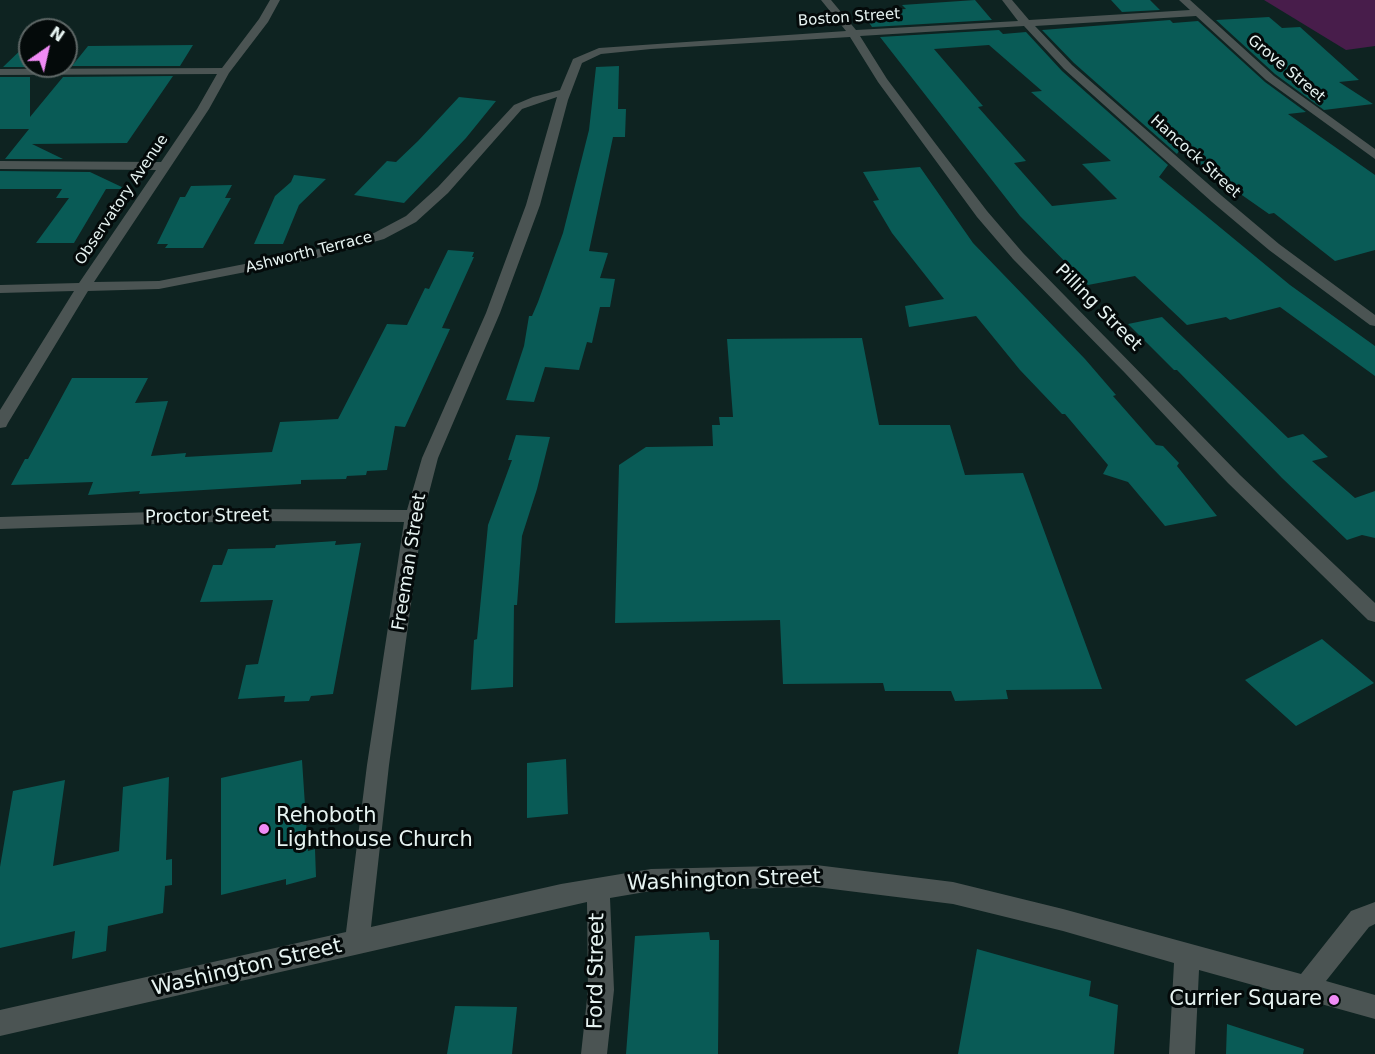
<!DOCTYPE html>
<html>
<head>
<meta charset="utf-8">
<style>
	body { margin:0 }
	#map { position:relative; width:1375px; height:1054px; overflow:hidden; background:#0e2321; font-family:"DejaVu Sans",sans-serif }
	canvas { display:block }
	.north { position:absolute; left:18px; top:18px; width:60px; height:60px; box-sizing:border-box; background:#040a0a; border:2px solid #5e6766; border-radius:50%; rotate:34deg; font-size:16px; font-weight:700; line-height:24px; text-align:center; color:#e6f3f1 }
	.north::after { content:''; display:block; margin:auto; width:21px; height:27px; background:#f08bf5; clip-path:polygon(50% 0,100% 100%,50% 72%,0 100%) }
</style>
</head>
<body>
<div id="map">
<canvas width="1375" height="1054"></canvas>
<div class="north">N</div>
</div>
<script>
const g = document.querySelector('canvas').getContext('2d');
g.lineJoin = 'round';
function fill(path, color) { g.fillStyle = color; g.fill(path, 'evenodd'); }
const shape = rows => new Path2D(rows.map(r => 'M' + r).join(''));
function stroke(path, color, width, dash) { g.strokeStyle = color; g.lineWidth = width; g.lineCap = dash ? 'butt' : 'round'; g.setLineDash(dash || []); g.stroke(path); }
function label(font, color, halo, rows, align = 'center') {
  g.font = font + ' "DejaVu Sans",sans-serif'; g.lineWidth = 6; g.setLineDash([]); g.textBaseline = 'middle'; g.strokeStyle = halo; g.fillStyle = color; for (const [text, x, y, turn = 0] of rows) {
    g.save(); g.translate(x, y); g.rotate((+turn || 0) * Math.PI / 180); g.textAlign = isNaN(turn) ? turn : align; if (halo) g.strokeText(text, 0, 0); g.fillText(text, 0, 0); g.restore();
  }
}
fill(shape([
	[1264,0,1375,0,1375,46,1346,50]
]), '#481d4b');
fill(shape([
	[975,0,992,20,872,27,864,15,866,15,864,12,906,9,902,5],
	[1111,0,1150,0,1160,10,1122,12],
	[1269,17,1282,28,1300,27,1359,80,1339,82,1373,104,1324,110,1275,74,1216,20],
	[1170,20,1173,23,1198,21,1265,82,1306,112,1288,114,1375,175,1375,250,1335,261,1274,213,1269,214,1179,151,1177,154,1074,63,1042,30],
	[999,30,1003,34,1026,32,1062,71,1168,165,1159,177,1290,285,1375,346,1375,376,1280,307,1230,320,1226,317,1187,325,1135,276,1088,285,1020,216,880,37],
	[989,45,1042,91,1031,92,1111,161,1082,164,1117,199,1052,206,1014,163,1026,161,978,107,983,106,934,49],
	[30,41,30,67,3,67],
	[193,45,180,66,72,66,88,46],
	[619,66,618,109,626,109,625,137,613,137,589,251,608,253,600,278,615,279,610,307,600,307,592,343,587,342,579,370,545,367,534,402,506,400,524,346,529,316,532,316,538,302,563,233,589,130,596,67],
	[173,76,127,143,32,144,63,159,5,159,29,129,0,129,0,77,30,77,30,117,63,77],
	[459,97,496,101,466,138,404,203,354,195,387,161,396,162,418,141],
	[920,167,973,243,1085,359,1116,395,1113,396,1156,445,1163,446,1179,463,1177,466,1217,516,1165,526,1128,482,1103,474,1108,465,1065,414,1062,414,1020,370,976,316,909,327,905,306,944,299,892,233,873,201,879,200,863,172],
	[0,171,90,172,126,189,106,189,74,243,36,243,69,198,56,198,62,189,0,189],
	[294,175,326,179,299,205,283,244,254,244,275,196,291,182],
	[232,185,225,198,231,198,203,248,165,248,168,244,157,244,180,197,185,197,191,186],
	[448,250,474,252,472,257,474,257,442,328,450,329,405,427,395,426,387,470,367,471,366,475,347,476,346,479,301,480,301,484,139,494,140,491,88,495,93,482,11,485,25,459,28,459,72,378,148,378,135,403,168,401,151,456,186,453,185,457,272,452,280,422,338,419,387,324,407,325,425,288,429,289],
	[1162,317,1288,438,1303,434,1328,457,1312,461,1355,498,1375,491,1375,538,1362,535,1347,540,1282,478,1177,370,1174,370,1128,324],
	[862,338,879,425,950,425,965,475,1023,473,1102,689,1006,690,1008,699,955,701,951,691,885,691,883,683,783,684,780,620,615,623,619,465,646,447,713,446,712,425,720,425,719,417,733,417,727,339],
	[516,435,550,437,537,489,522,536,517,605,514,605,513,687,471,690,474,640,477,639,488,525,512,460,508,460],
	[336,541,335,545,361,543,333,694,311,696,309,701,284,702,285,696,238,699,246,665,258,664,273,600,200,602,213,565,222,565,228,549,275,548,276,545],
	[1322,639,1374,683,1296,726,1245,680],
	[566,759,568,814,527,818,527,763],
	[302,760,308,851,315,849,316,877,286,885,286,879,221,895,221,778],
	[169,777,166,860,172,859,172,885,165,886,163,913,108,926,106,951,72,959,75,931,0,948,0,867,13,791,65,780,53,866,119,851,123,787],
	[709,932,710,940,719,940,718,1054,626,1054,635,936],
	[977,949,1091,981,1089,996,1118,1005,1114,1054,958,1054],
	[455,1006,517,1007,512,1054,447,1054],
	[1227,1024,1304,1049,1303,1054,1226,1054]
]), '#095b56');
fill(shape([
	[270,0,280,0,268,22,229,73,209,109,94,282,159,281,315,250,374,233,406,216,438,187,514,105,533,97,560,90,573,59,599,48,846,31,821,0,831,0,856,30,1018,21,1002,0,1012,0,1029,20,1190,10,1179,0,1190,0,1274,76,1375,149,1375,159,1266,80,1196,16,1035,26,1072,65,1222,196,1279,244,1375,315,1375,326,1370,325,1269,250,1212,202,1064,69,1024,26,860,36,887,79,935,143,987,211,1023,253,1240,475,1375,603,1375,622,1368,620,1228,483,1125,373,1013,259,977,217,878,82,850,37,651,49,601,54,582,63,568,100,540,205,500,313,438,458,423,516,389,765,371,927,561,884,651,869,816,865,953,882,1063,909,1301,974,1351,911,1375,902,1375,924,1369,927,1326,981,1375,995,1375,1019,1199,970,1195,1054,1169,1054,1174,963,1063,931,953,904,816,887,651,891,610,898,614,990,607,1054,581,1054,588,990,587,902,0,1036,0,1010,346,932,367,765,404,522,247,521,0,529,0,517,247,509,407,510,422,458,486,313,526,205,557,97,522,109,448,193,416,222,384,239,317,258,159,289,88,291,8,423,6,427,0,428,0,410,74,291,0,293,0,285,79,283,156,170,0,169,0,161,161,162,197,109,217,74,0,75,0,69,222,68,259,19,270,0]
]), '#4b5453');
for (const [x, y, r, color] of [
	[264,829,6,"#f08bf5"],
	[1334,1000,6,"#f08bf5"]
]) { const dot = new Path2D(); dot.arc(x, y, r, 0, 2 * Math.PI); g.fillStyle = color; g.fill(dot); stroke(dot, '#040a0a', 2); }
label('15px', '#e6f3f1', '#040a0a', [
	["Boston Street",849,18,-4],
	["Grove Street",1286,69,40],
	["Hancock Street",1195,157,42],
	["Observatory Avenue",122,200,-56],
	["Ashworth Terrace",309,253,-14]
]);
label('18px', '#e6f3f1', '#040a0a', [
	["Pilling Street",1098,308,45],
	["Proctor Street",207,517,-1],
	["Freeman Street",410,562,-81]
]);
label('21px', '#e6f3f1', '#040a0a', [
	["Rehoboth",276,817],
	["Lighthouse Church",276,841],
	["Currier Square",1322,1000,"right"]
], 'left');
label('21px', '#e6f3f1', '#040a0a', [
	["Washington Street",724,881,-2],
	["Washington Street",247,968,-13],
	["Ford Street",597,971,-89]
]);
</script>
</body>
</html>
